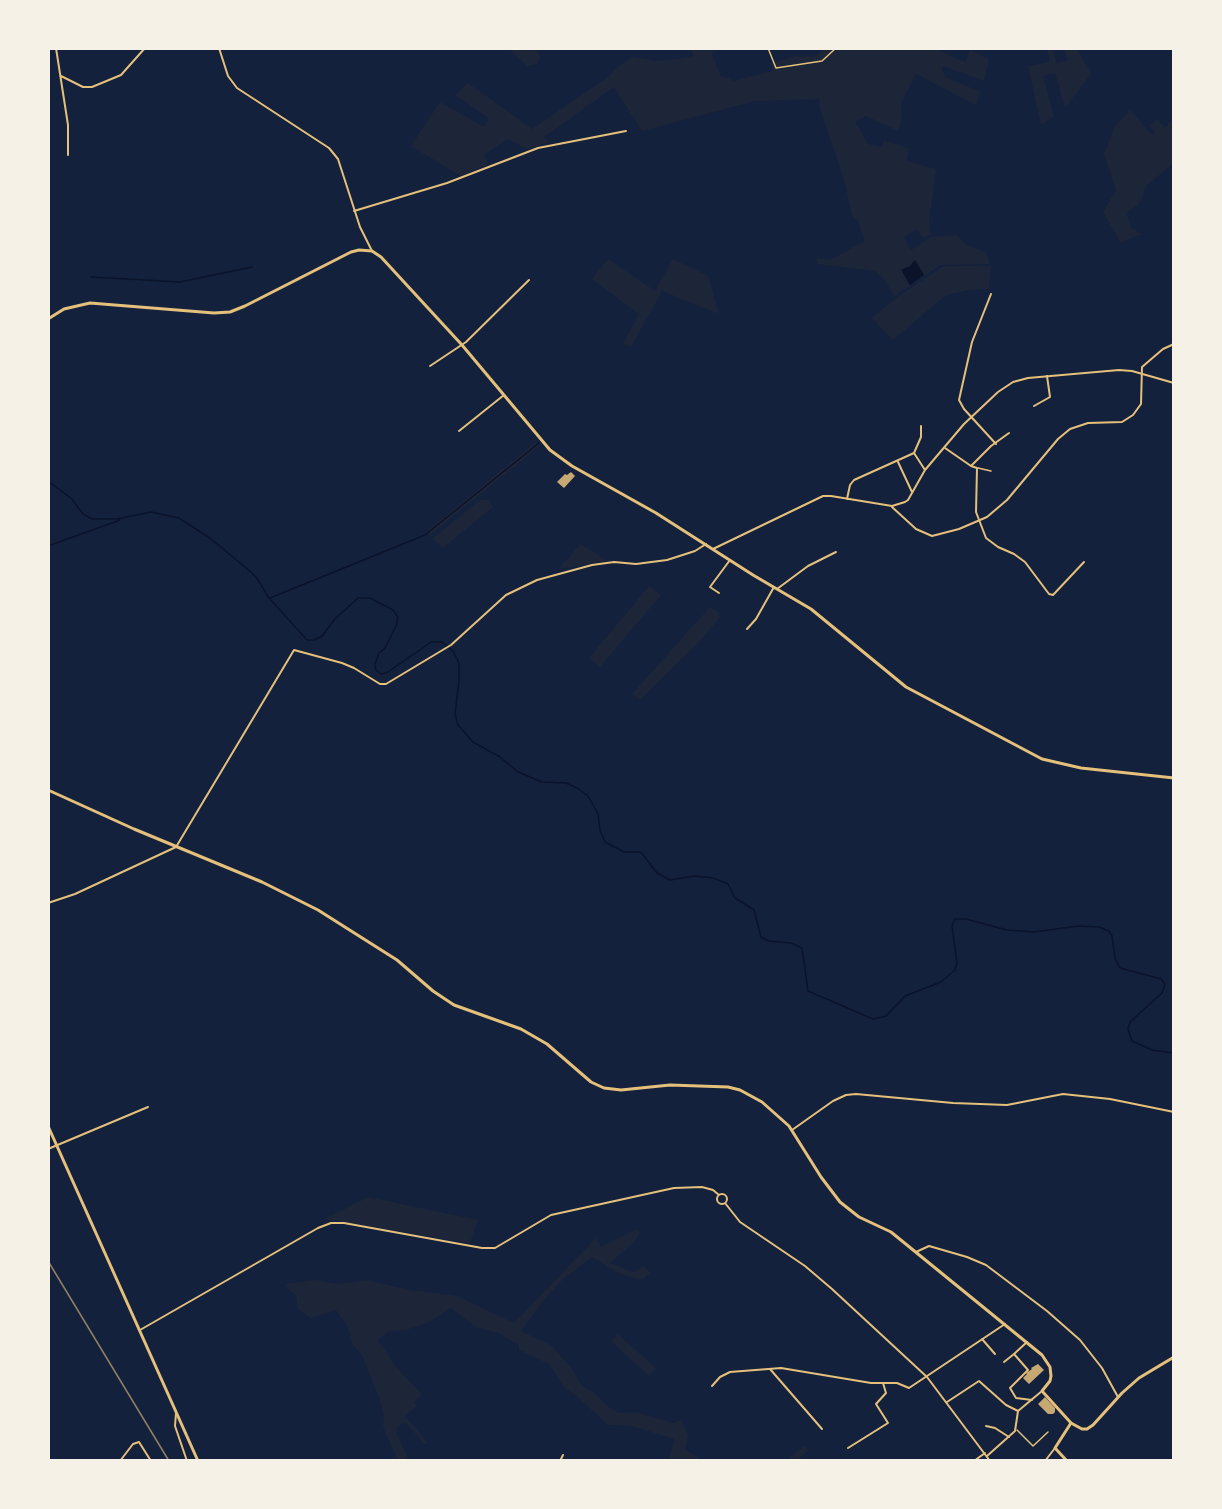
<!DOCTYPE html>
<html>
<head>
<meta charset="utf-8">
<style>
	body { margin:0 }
	#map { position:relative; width:1222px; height:1509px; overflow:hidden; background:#14213d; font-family:"Space Grotesk",sans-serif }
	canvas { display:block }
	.frame { position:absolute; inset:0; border:50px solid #f6f1e7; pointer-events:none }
</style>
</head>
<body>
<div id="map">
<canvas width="1222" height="1509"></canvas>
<div class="frame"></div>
</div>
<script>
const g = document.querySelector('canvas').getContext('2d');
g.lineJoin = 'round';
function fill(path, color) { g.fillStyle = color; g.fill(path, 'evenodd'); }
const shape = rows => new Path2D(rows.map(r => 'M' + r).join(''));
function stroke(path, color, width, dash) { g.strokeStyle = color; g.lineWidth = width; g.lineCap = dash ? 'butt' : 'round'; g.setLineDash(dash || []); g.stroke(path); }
fill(shape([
	[508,48,534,48,541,57,537,64,527,66],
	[691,48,715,48,712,54,721,77,728,78,733,81,773,71,771,63,797,56,814,57,826,48,933,48,965,62,970,50,989,59,984,81,943,66,942,69,945,77,981,92,976,105,916,74,901,103,902,119,898,131,866,116,855,122,868,144,882,147,884,140,902,146,909,149,906,161,936,169,929,221,931,234,923,238,917,229,904,237,911,250,931,237,957,235,966,245,986,252,990,264,941,265,924,276,914,261,910,266,903,269,910,286,894,296,885,280,875,271,818,264,817,258,830,260,865,241,857,219,853,218,843,176,820,109,819,99,755,101,642,131,614,87,544,137,550,142,527,149,508,139,484,155,488,164,461,176,411,146,440,102,484,127,489,118,455,95,468,83,532,129,608,77,619,66,633,57,657,61,677,59,693,56],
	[1047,48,1052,48,1057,63,1068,60,1064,48,1077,48,1091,74,1065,108,1055,73,1043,76,1054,116,1041,125,1028,66,1050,62],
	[1130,110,1152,135,1155,132,1150,126,1157,119,1165,128,1174,117,1174,163,1146,186,1140,203,1127,213,1131,228,1142,234,1121,243,1103,212,1116,190,1104,154,1115,126],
	[608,259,655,291,673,259,704,274,708,276,719,314,662,291,631,347,623,344,639,314,592,279],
	[953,266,991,266,989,289,969,290,946,295,893,340,872,318,900,295,942,267],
	[536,442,539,446,536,449,430,535,427,531],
	[481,500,489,500,493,507,443,548,433,538],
	[581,544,608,561,558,569],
	[649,586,661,595,600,667,589,658],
	[710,607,719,613,718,615,720,617,700,641,640,700,632,694],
	[368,1197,478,1220,470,1243,325,1219],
	[637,1229,640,1233,633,1243,610,1263,633,1272,644,1266,650,1273,642,1280,620,1274,592,1257,562,1280,543,1301,521,1331,551,1345,573,1370,581,1385,594,1393,608,1407,619,1413,639,1413,673,1423,681,1420,688,1435,685,1450,705,1461,668,1461,675,1439,631,1426,608,1425,579,1398,565,1388,549,1364,519,1350,519,1345,498,1333,476,1327,451,1308,429,1322,406,1330,389,1331,378,1340,396,1367,422,1394,414,1402,417,1406,405,1416,428,1443,425,1444,405,1422,397,1427,397,1434,409,1461,398,1461,383,1427,384,1416,379,1397,362,1355,353,1345,348,1327,336,1310,311,1318,298,1309,296,1295,289,1290,286,1284,316,1280,338,1284,366,1280,410,1290,457,1296,514,1323,596,1238,601,1247],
	[618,1334,656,1368,649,1376,611,1341],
	[805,1446,809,1450,796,1461,784,1461]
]), '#1d2539');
fill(shape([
	[915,260,924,275,910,285,901,270,910,266]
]), '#0b132b');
stroke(shape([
	[91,277,180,282,252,267],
	[48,481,72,499,83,514,92,519,117,519,151,512,179,518,211,539,245,567,256,577,269,598,307,640,314,640,322,636,335,619,358,598,370,598,393,610,398,617,396,626,385,648,379,653,375,664,376,670,381,674,388,672,431,642,442,642,453,651,459,663,459,681,455,714,458,725,473,742,500,757,518,772,542,782,566,783,577,788,588,796,598,814,600,830,605,842,624,852,641,852,657,873,670,880,694,876,713,878,728,884,735,898,754,910,761,937,768,941,791,943,802,948,808,991,873,1019,886,1016,905,996,941,982,955,970,957,963,952,926,955,919,966,919,1007,930,1034,932,1078,926,1099,927,1109,931,1112,936,1115,958,1120,968,1161,979,1165,984,1162,993,1130,1022,1128,1029,1132,1041,1152,1050,1174,1053],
	[48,546,120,520],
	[270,598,425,535,539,443]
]), '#0b132b', 1.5);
fill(shape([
	[571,472,575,476,564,488,557,482,565,474,567,475],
	[1038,1364,1044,1370,1029,1384,1023,1378,1027,1374,1026,1373,1032,1369,1031,1368],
	[1045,1397,1055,1408,1055,1412,1053,1414,1048,1414,1038,1404]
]), '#c6a872');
stroke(shape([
	[768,48,776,68,822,61,836,48]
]), '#e5c07b', 1.5);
stroke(shape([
	[978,468,991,471],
	[1017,1430,1033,1446,1048,1432]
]), '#e5c07b', 1.5);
stroke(shape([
	[56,48,68,125,68,155],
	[219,48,228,76,237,88,329,148,338,159,360,227,372,251],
	[61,76,83,87,92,87,121,75,145,48],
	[354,211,447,183,538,148,626,131],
	[991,294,972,342,959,400,964,409,996,444],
	[430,366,466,342,529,280],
	[1034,406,1050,397,1047,376],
	[459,431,504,395],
	[945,448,971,466,977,468,976,512,986,538,998,547,1014,554,1025,562,1049,594,1053,595,1084,562],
	[914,453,925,470],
	[898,462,912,492],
	[971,466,991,446,1009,433],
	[847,499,850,485,854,480,914,453,921,437,921,426],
	[892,507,916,529,932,536,959,529,987,517,1007,500,1058,439,1070,429,1088,423,1122,422,1133,415,1141,404,1142,367,1163,349,1174,344],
	[713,549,823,496,831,496,892,506,905,502,908,500,925,470,964,424,998,392,1013,382,1028,378,1119,370,1132,371,1174,383],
	[777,589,808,566,836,552],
	[719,593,710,587,730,560],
	[747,629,756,619,774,587],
	[48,903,75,894,176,847,294,650,342,663,354,668,380,684,386,684,451,645,506,595,537,580,592,565,614,562,636,564,667,560,695,551,706,544],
	[792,1130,833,1101,846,1095,856,1094,953,1103,1007,1105,1063,1094,1110,1099,1174,1112],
	[48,1149,148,1107],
	'717 1199a5 5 0 1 1 10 0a5 5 0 1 1-10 0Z',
	[725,1203,740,1222,805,1266,832,1289,927,1377,990,1461],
	[916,1252,929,1246,967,1257,986,1265,1047,1311,1080,1340,1102,1368,1118,1397],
	[140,1330,318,1228,331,1223,344,1223,482,1248,495,1248,551,1215,674,1188,702,1187,713,1190,719,1195],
	[982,1339,995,1354],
	[1027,1342,1014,1354,1028,1370,1010,1388,1016,1398,1032,1400],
	[1004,1362,1014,1354],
	[770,1369,822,1429],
	[712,1386,720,1377,730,1372,781,1368,871,1383,897,1383,909,1388,1005,1324],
	[947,1402,979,1381,1006,1405,1018,1411],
	[176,1413,175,1426,187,1461],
	[986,1426,995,1428,1009,1437],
	[848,1448,888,1423,876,1404,886,1393,883,1383],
	[987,1456,1015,1431,1018,1411,1042,1391],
	[120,1461,133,1444,139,1442,151,1461],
	[560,1461,563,1455],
	[974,1461,985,1453],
	[1045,1461,1055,1448]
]), '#e5c07b', 2);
stroke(shape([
	[1071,1423,1082,1429,1087,1429,1093,1425,1122,1393,1139,1378,1174,1357]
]), '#e5c07b', 3);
stroke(shape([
	[48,319,64,309,90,303,214,313,230,312,245,306,351,252,359,250,372,251,381,257,462,345,550,450,572,466,656,513,753,575,811,609,906,687,1042,759,1081,768,1174,778],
	[48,790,134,829,262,882,318,910,397,960,433,991,454,1005,521,1029,547,1044,591,1082,604,1088,621,1090,670,1085,728,1087,740,1090,762,1102,789,1126,821,1177,840,1202,859,1217,891,1232,1042,1355,1050,1367,1051,1376,1050,1381,1042,1391,1071,1423,1055,1448,1067,1461],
	[48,1126,198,1461]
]), '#e5c07b', 3);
stroke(shape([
	[48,1261,169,1461]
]), '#918062', 1.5);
</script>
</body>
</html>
